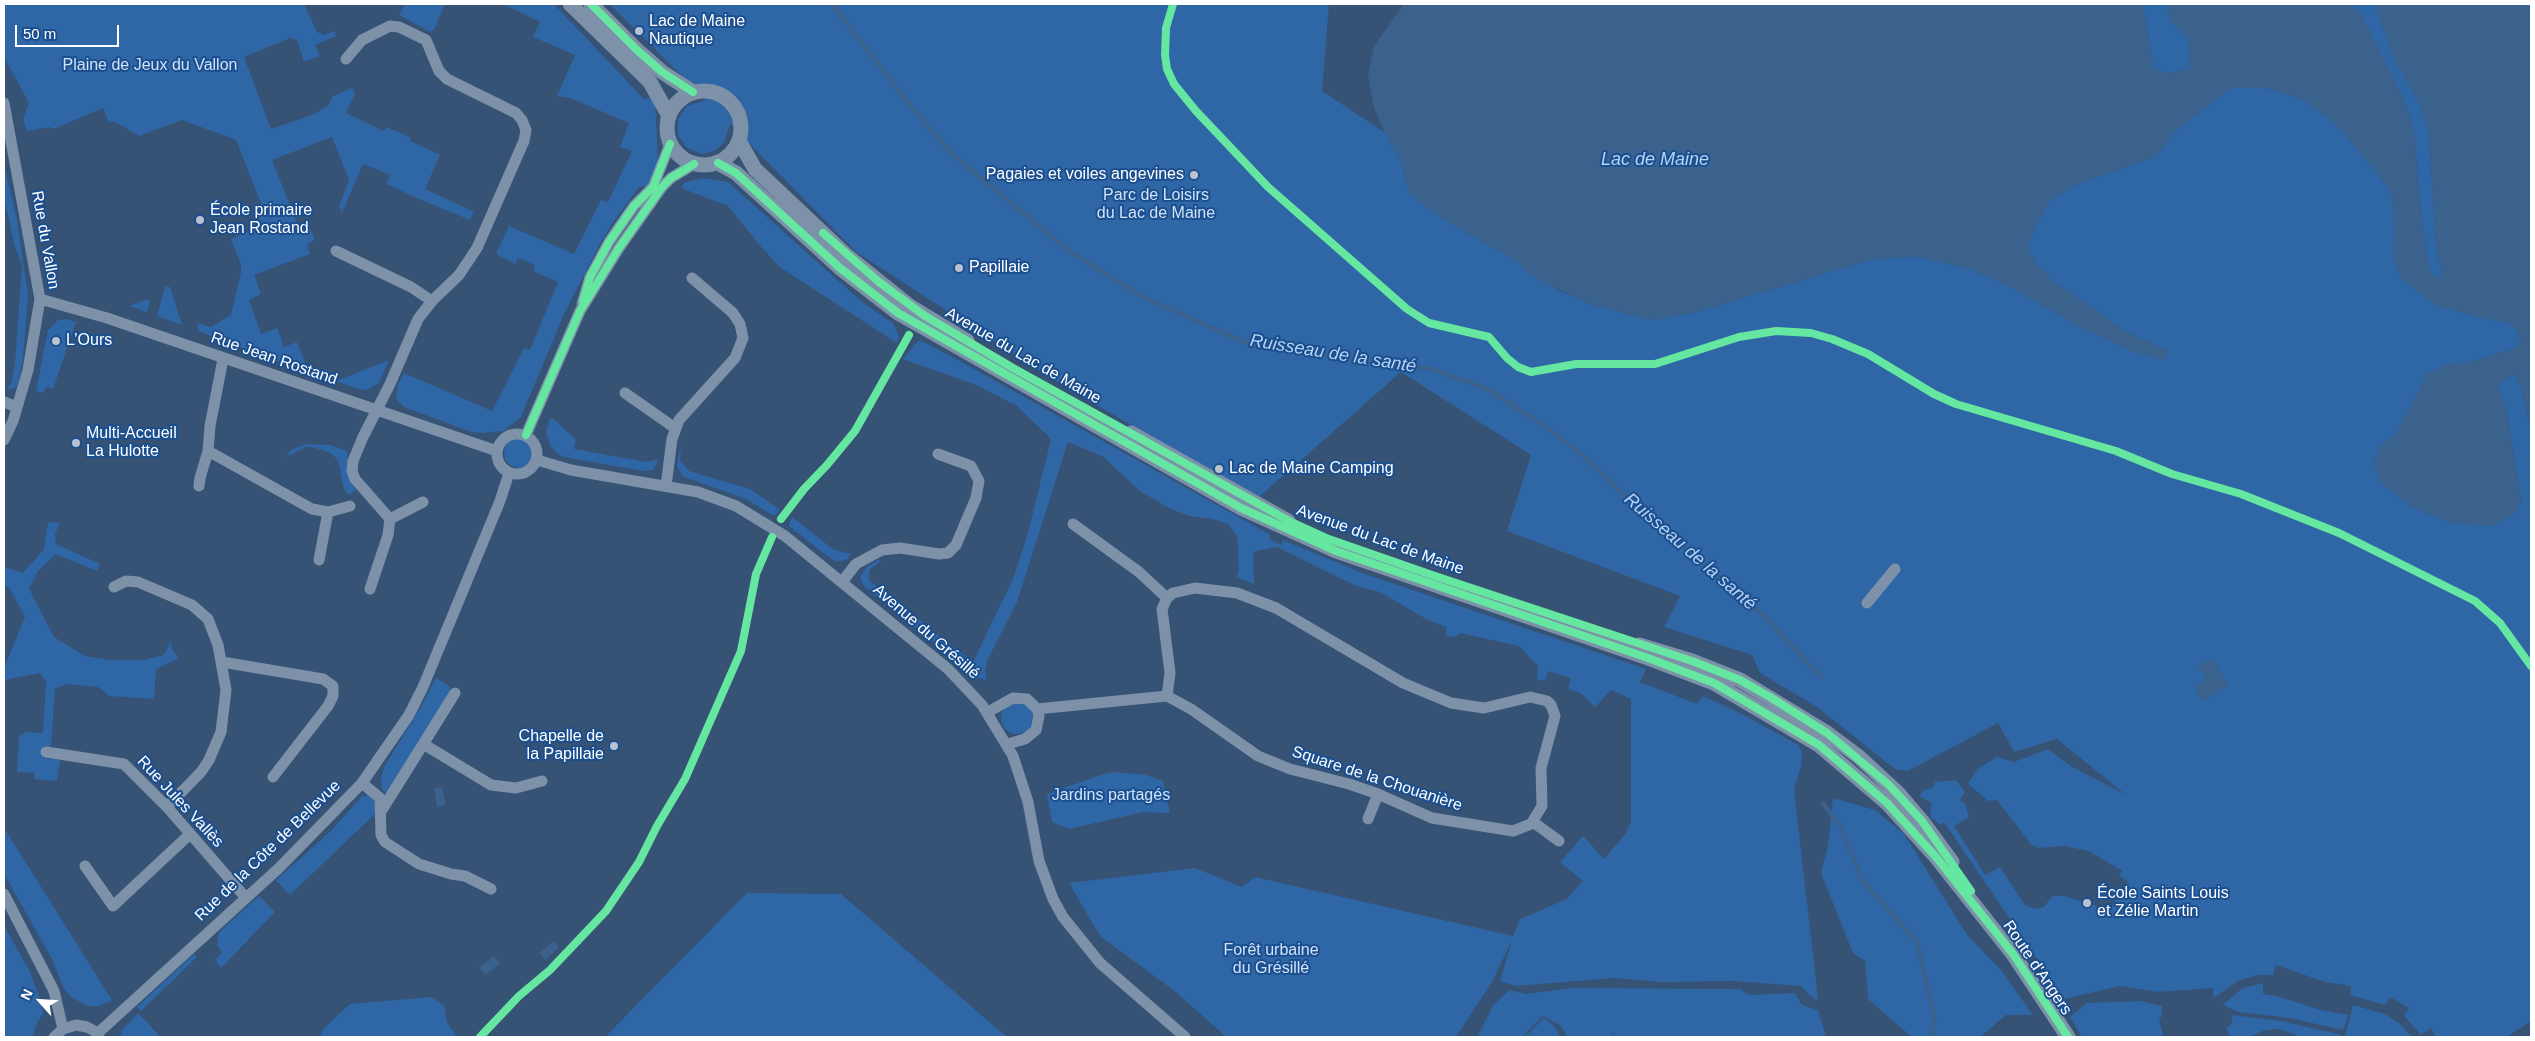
<!DOCTYPE html>
<html>
<head>
<meta charset="utf-8">
<style>
	body { margin:0 }
	#map { position:relative; width:2535px; height:1041px; overflow:hidden; background:#365274; font-family:Helvetica,sans-serif }
	canvas { display:block }
	.frame { position:absolute; inset:0; border:5px solid #fff; pointer-events:none }
	.north { position:absolute; left:15px; top:976px; width:50px; height:50px; -webkit-text-stroke:4px #1b4f8f; paint-order:stroke; rotate:296deg; font-size:14px; font-weight:700; line-height:20px; text-align:center; color:#fff }
	.north::after { content:''; display:block; margin:auto; width:18px; height:22px; background:#fff; clip-path:polygon(50% 0,100% 100%,50% 72%,0 100%) }
	.scale { position:absolute; left:15px; top:25px; width:104px; height:22px; box-sizing:border-box; border:2px solid #fff; border-top:0; padding-left:6px; font-size:15px; line-height:18px; white-space:nowrap; color:#fff; -webkit-text-stroke:4px #1b4f8f; paint-order:stroke }
</style>
</head>
<body>
<div id="map">
<canvas width="2535" height="1041"></canvas>
<div class="frame"></div>
<div class="north">N</div>
<div class="scale">50 m</div>
</div>
<script>
const g = document.querySelector('canvas').getContext('2d');
g.lineJoin = 'round';
function fill(path, color) { g.fillStyle = color; g.fill(path, 'evenodd'); }
const shape = rows => new Path2D(rows.map(r => 'M' + r).join(''));
function stroke(path, color, width, dash) { g.strokeStyle = color; g.lineWidth = width; g.lineCap = dash ? 'butt' : 'round'; g.setLineDash(dash || []); g.stroke(path); }
function label(font, color, halo, rows, align = 'center') {
  g.font = font + ' Helvetica,sans-serif'; g.lineWidth = 4; g.setLineDash([]); g.textBaseline = 'middle'; g.strokeStyle = halo; g.fillStyle = color; for (const [text, x, y, turn = 0] of rows) {
    g.save(); g.translate(x, y); g.rotate((+turn || 0) * Math.PI / 180); g.textAlign = isNaN(turn) ? turn : align; if (halo) g.strokeText(text, 0, 0); g.fillText(text, 0, 0); g.restore();
  }
}
fill(shape([
	[4,4,304,4,317,32,324,35,334,31,336,36,315,45,320,56,304,62,297,40,290,38,244,57,271,129,312,115,328,106,333,96,352,88,355,94,346,113,384,131,387,127,411,138,410,141,440,155,425,189,474,212,470,220,426,202,386,184,390,175,363,164,342,213,339,206,349,180,332,137,272,160,298,225,308,222,315,240,307,244,310,254,254,275,261,294,249,300,261,334,277,328,284,347,297,342,305,362,313,374,225,342,199,331,197,323,211,327,231,315,241,272,241,265,231,239,262,226,258,214,264,211,236,140,182,120,139,136,114,121,109,123,103,108,54,129,49,127,27,131,23,119,29,103,4,57],
	[405,4,445,4,434,30,430,32,399,15],
	[503,4,554,4,644,99,655,97,658,161,648,186,639,187,614,221,601,242,564,314,521,417,503,431,484,433,471,432,404,407,396,399,398,384,404,373,492,411,524,348,530,350,558,282,533,271,535,265,518,258,515,264,496,254,509,226,574,254,601,200,608,202,632,151,620,147,629,123,570,98,557,96,575,55,533,37,540,22],
	[610,4,1329,4,1322,91,1384,132,1400,158,1409,193,1445,220,1520,263,1526,271,1554,288,1593,305,1651,320,1692,313,1866,261,1911,256,1968,268,2009,286,2086,330,2162,360,2168,351,2128,333,2054,282,2036,263,2027,248,2035,228,2049,202,2073,186,2156,156,2173,133,2230,88,2265,88,2303,99,2336,124,2376,171,2392,194,2394,224,2455,311,2510,323,2518,332,2521,340,2515,349,2468,362,2446,365,2394,436,2380,447,2374,463,2381,482,2414,508,2446,520,2490,526,2514,514,2521,501,2507,413,2498,386,2506,377,2515,375,2521,386,2531,431,2531,1021,2507,1037,2436,1037,2431,1028,2421,1035,2404,1016,2409,1008,2390,997,2385,1005,2350,995,2351,986,2325,982,2276,965,2273,975,2258,975,2240,980,2213,998,2213,988,2158,992,2120,986,2064,999,1944,822,1941,825,1931,818,1930,809,1932,803,1919,796,1924,790,1932,788,1935,782,1956,780,1965,792,1960,800,1965,804,1969,817,1954,826,1985,875,2000,867,2025,905,2036,909,2044,907,2052,896,2064,896,2094,905,2107,914,2128,881,2119,876,2122,871,2089,851,2064,846,2038,848,2031,844,1997,800,1988,801,1968,784,1977,769,1997,757,2014,762,2048,749,2071,766,2126,795,2057,739,2014,752,1998,723,1908,771,1895,769,1817,707,1760,673,1752,655,1664,627,1680,596,1507,531,1531,455,1401,372,1258,498,1067,388,856,252,730,124,724,143,714,151,702,154,687,148,678,135,678,119,687,106,706,100],
	[2143,4,2167,4,2170,20,2188,38,2190,68,2172,73,2154,70],
	[2351,4,2374,4,2395,60,2421,106,2429,133,2436,245,2443,276,2436,277,2431,272,2427,259,2418,186,2414,130,2406,105,2363,18],
	[4,164,17,220,28,295,23,358,17,387,6,390,11,384,15,363,22,265,15,247,4,197],
	[703,178,728,182,862,302,894,324,899,337,897,343,781,268,762,248,728,206,681,188,685,182],
	[165,286,170,287,182,325,157,316],
	[148,299,150,301,147,312,129,306],
	[66,319,76,322,53,389,46,387,43,393,36,391,48,330,58,320],
	[918,341,924,342,969,366,1269,534,1270,539,1281,545,1283,540,1362,573,1646,669,1640,682,1697,704,1703,696,1742,714,1798,745,1802,753,1801,766,1794,789,1818,999,1814,999,1801,986,1733,981,1661,982,1614,978,1515,986,1500,981,1512,940,1492,982,1456,1037,1226,1037,1176,992,1100,936,1069,883,1195,868,1242,887,1255,877,1513,936,1520,919,1567,899,1583,881,1560,862,1583,836,1604,859,1626,833,1631,822,1631,699,1611,690,1595,707,1581,693,1568,689,1571,678,1548,671,1545,681,1537,679,1538,666,1519,646,1460,633,1455,637,1446,636,1446,627,1426,619,1380,592,1356,586,1277,547,1256,551,1253,554,1254,584,1237,577,1239,570,1237,536,1228,524,1213,519,1189,516,1169,508,1140,491,1102,456,1068,442,1017,602,987,661,985,672,987,680,977,678,863,585,860,577,868,566,878,560,881,561,869,570,869,580,973,662,1013,579,1028,533,1051,439,1017,406,976,385,903,359],
	[389,360,379,383,368,389,361,390,336,381],
	[550,418,555,420,576,440,574,449,647,462,658,459,657,463,653,470,643,471,564,457,557,453,550,445,546,432],
	'504 453a15 15 0 1 1 30 0a15 15 0 1 1-30 0Z',
	[681,443,680,461,689,471,750,489,780,510,774,516,746,499,682,476,677,466],
	[306,444,330,445,347,451,350,478,356,490,349,495,344,489,338,460,329,452,308,446,286,457,291,450],
	[792,517,833,549,845,553,851,553,848,559,837,562,830,558,790,527,789,524],
	[48,522,59,523,55,535,56,544,100,564,97,571,56,554,38,571,29,589,54,637,85,656,110,660,143,660,164,655,171,640,172,650,179,658,156,669,154,699,109,696,98,687,67,684,55,689,51,747,44,746,43,758,60,760,57,781,34,779,35,773,17,772,19,736,25,732,43,733,46,682,40,673,4,680,4,668,25,617,9,587,4,586,4,567,23,573,44,549],
	[436,678,449,686,451,694,391,792,385,793,382,789,381,779,384,767,421,707],
	'1001 718a16 16 0 1 1 32 0a16 16 0 1 1-32 0Z',
	[1115,772,1146,775,1163,781,1170,813,1144,812,1069,829,1052,822,1047,794,1104,774],
	[369,795,374,800,376,813,290,895,276,880,331,831,362,796],
	[1833,798,1875,810,1904,834,1968,936,2001,970,2033,1015,2006,1015,1980,1037,1912,1037,1868,999,1865,961,1853,953,1821,873,1828,846],
	[4,829,8,834,112,1000,100,1006,88,1006,71,997,64,989,52,959,4,874],
	[747,893,841,894,1007,1037,605,1037],
	[259,896,275,912,221,968,215,960,222,952,217,945,219,932],
	[4,925,30,972,41,1001,43,1013,36,1025,33,1037,4,1037],
	[194,954,197,957,141,1011,137,1007],
	[2263,983,2263,994,2280,997,2321,1010,2348,1015,2343,1030,2290,1018,2238,1012,2223,1005,2243,988],
	[1573,988,1740,989,1749,995,1795,993,1802,1005,1818,1010,1826,1037,1613,1037,1615,1032,1610,1037,1567,1037,1561,1026,1543,1016,1522,1037,1477,1037,1494,1004,1510,990,1526,994],
	[431,997,444,1005,447,1022,457,1037,319,1037,324,1028,350,1004],
	[2141,1001,2162,1006,2162,1015,2159,1021,2163,1034,2161,1037,2082,1037,2070,1017,2087,1003],
	[2353,1005,2385,1014,2399,1023,2412,1037,2345,1037],
	[138,1013,159,1035,157,1037,120,1037,122,1030],
	[2233,1015,2281,1021,2342,1035,2340,1037,2301,1037,2280,1029,2265,1030,2249,1037,2230,1037,2226,1028,2231,1025],
	[1544,1018,1554,1026,1561,1037,1525,1037]
]), '#2f66a5');
fill(shape([
	[1404,4,2143,4,2154,70,2172,73,2190,68,2188,38,2170,20,2167,4,2351,4,2363,18,2406,105,2414,130,2418,186,2427,259,2431,272,2436,277,2443,276,2436,245,2429,133,2421,106,2395,60,2374,4,2531,4,2531,431,2521,386,2515,375,2506,377,2498,386,2507,413,2521,501,2514,514,2490,526,2452,523,2414,508,2381,482,2374,463,2380,447,2394,436,2428,373,2446,365,2468,362,2515,349,2521,340,2518,332,2510,323,2481,318,2434,305,2401,278,2393,258,2394,224,2392,194,2376,171,2336,124,2303,99,2265,88,2230,88,2173,133,2156,156,2073,186,2049,202,2035,228,2027,248,2036,263,2054,282,2128,333,2169,351,2162,360,2134,352,2086,330,2009,286,1968,268,1911,256,1866,261,1692,313,1651,320,1593,305,1536,279,1526,271,1520,263,1445,220,1409,193,1400,158,1384,132,1374,107,1368,76,1374,46],
	[2213,658,2228,686,2202,701,2194,686,2206,679,2198,666],
	[442,787,446,805,437,807,434,788],
	[554,941,559,948,545,960,539,953],
	[494,956,500,963,485,975,479,967]
]), '#3b618d');
stroke(shape([
	[832,4,913,109,950,152,1069,251,1143,297,1251,345,1432,369,1487,389,1545,426,1587,459,1634,505,1762,614,1821,677],
	[1823,803,1840,826,1863,881,1917,942,1934,1016,1932,1037]
]), '#3b618d', 4.5);
stroke(shape([
	[346,59,362,40,390,26,399,27,426,40,439,71,447,79,516,113,522,120,526,130,524,141,477,248,459,275,432,301,418,319,390,384,363,437,353,461,352,471,355,479,390,519,423,502],
	[4,103,40,299,28,370,13,421,4,440],
	[336,251,411,287,432,301],
	[40,299,107,318,497,451],
	[582,304,590,277,609,242,634,206,653,187,670,144],
	[625,393,675,428],
	[4,402,17,407],
	'497 454a20 20 0 1 1 40 0a20 20 0 1 1-40 0Z',
	[526,435,580,311,619,248,662,187,671,178,694,164],
	[208,451,312,509,328,512,350,506],
	[537,460,571,470,698,492,736,506,785,536,948,669,982,705,1013,756,1028,802,1039,861,1053,899,1063,917,1100,963,1185,1037],
	[199,486,200,478,208,451,210,426,223,359],
	[666,486,672,439,679,420,735,358,743,338,740,324,733,313,692,278],
	[1073,524,1139,572,1167,598],
	[319,560,328,512],
	[842,582,856,564,882,550,900,548,939,554,948,553,956,545,976,498,979,481,971,466,938,454],
	[114,587,126,581,138,582,192,605,208,619,218,645,226,690,221,732,209,760,201,772,167,807],
	[370,589,388,535,390,519],
	[1867,603,1895,569],
	[222,662,323,679,333,686,333,696,328,706,273,777],
	[1037,709,1167,696,1170,673,1162,609,1167,598,1173,593,1195,588,1237,593,1276,608,1403,683,1451,703,1484,708,1530,697,1547,701,1551,705,1555,716,1541,768,1542,806,1531,824,1513,831,1432,818,1378,794,1349,784,1290,769,1258,756,1191,709,1167,696],
	[988,712,1013,698,1027,699,1037,709,1039,716,1036,730,1025,739,1008,744],
	[425,745,491,785,516,788,542,781],
	[46,752,124,764,167,807,246,898],
	[362,783,380,798,381,835,385,842,419,864,451,874,465,876,491,889],
	[382,810,455,693],
	[1368,819,1378,794],
	[1533,822,1559,841],
	[85,866,113,906,190,834],
	[4,894,54,991,63,1029],
	[98,1033,279,868,362,783,409,715,423,687,500,501,509,473],
	[54,1037,63,1029,76,1025,87,1027,98,1033,99,1037]
]), '#7d92a8', 11);
stroke(shape([
	[570,4,650,82,669,116],
	[591,4,638,51,662,72,693,92],
	'667 128a37 37 0 1 1 74 0a37 37 0 1 1-74 0Z',
	[739,141,755,169,845,254,911,307,967,341],
	[718,163,736,173,840,268,898,313,1241,508,1336,551,1648,658,1714,683,1819,745,1887,803,1936,857,2013,954,2068,1037],
	[1131,433,1288,521],
	[1639,645,1692,661,1740,680,1827,733,1859,757,1899,794,1922,821,1952,862]
]), '#7d92a8', 15);
stroke(shape([
	[591,4,638,51,662,72,693,92],
	[1173,4,1166,28,1165,55,1167,69,1174,84,1196,111,1268,187,1407,309,1429,323,1489,337,1507,358,1518,367,1531,372,1576,364,1655,364,1739,337,1776,331,1811,333,1832,339,1868,354,1934,394,1956,404,2116,451,2172,474,2241,494,2339,533,2475,601,2500,623,2531,666],
	[718,163,736,173,840,268,898,313,1241,508,1336,551,1648,658,1714,683,1819,745,1887,803,1936,857,2013,954,2068,1037],
	[823,233,879,282,925,316,1013,368,1291,522,1326,538,1435,576,1692,661,1740,680,1770,697,1827,733,1889,785,1922,821,1971,891],
	[583,301,590,277,609,242,634,206,653,187,670,144],
	[526,435,580,311,619,248,662,187,671,178,694,164],
	[781,519,804,489,827,465,855,431,909,335],
	[480,1037,519,996,550,970,606,911,639,862,657,826,685,779,741,651,756,574,772,537]
]), '#66e7a1', 8);
for (const [x, y, r, color] of [
	[639,31,5,"#b9c2ce"],
	[1194,175,5,"#b9c2ce"],
	[200,220,5,"#b9c2ce"],
	[959,268,5,"#b9c2ce"],
	[56,341,5,"#b9c2ce"],
	[76,443,5,"#b9c2ce"],
	[1219,469,5,"#b9c2ce"],
	[614,746,5,"#b9c2ce"],
	[2087,903,5,"#b9c2ce"]
]) { const dot = new Path2D(); dot.arc(x, y, r, 0, 2 * Math.PI); g.fillStyle = color; g.fill(dot); stroke(dot, '#1b4f8f', 2); }
label('16px', '#fff', '#1b4f8f', [
	["Lac de Maine",649,22],
	["Nautique",649,40],
	["Pagaies et voiles angevines",1184,175,"right"],
	["École primaire",210,211],
	["Jean Rostand",210,229],
	["Papillaie",969,268],
	["L’Ours",66,341],
	["Multi-Accueil",86,434],
	["La Hulotte",86,452],
	["Lac de Maine Camping",1229,469],
	["Chapelle de",604,737,"right"],
	["la Papillaie",604,755,"right"],
	["École Saints Louis",2097,894],
	["et Zélie Martin",2097,912]
], 'left');
label('16px', '#cfe3fa', '#1b4f8f', [
	["Plaine de Jeux du Vallon",150,66],
	["Parc de Loisirs",1156,196],
	["du Lac de Maine",1156,214],
	["Jardins partagés",1111,796],
	["Forêt urbaine",1271,951],
	["du Grésillé",1271,969]
]);
label('16px', '#fff', '#1b4f8f', [
	["Rue du Vallon",45,240,80],
	["Avenue du Lac de Maine",1023,356,30],
	["Rue Jean Rostand",274,359,19],
	["Avenue du Lac de Maine",1380,540,20],
	["Avenue du Grésillé",926,632,41],
	["Square de la Chouanière",1377,779,18],
	["Rue Jules Vallès",180,802,47],
	["Rue de la Côte de Bellevue",268,851,-44],
	["Route d'Angers",2037,968,56]
]);
label('italic 18px', '#b5d3f5', '#1b4f8f', [
	["Lac de Maine",1655,160],
	["Ruisseau de la santé",1333,354,9],
	["Ruisseau de la santé",1690,552,41]
]);
</script>
</body>
</html>
